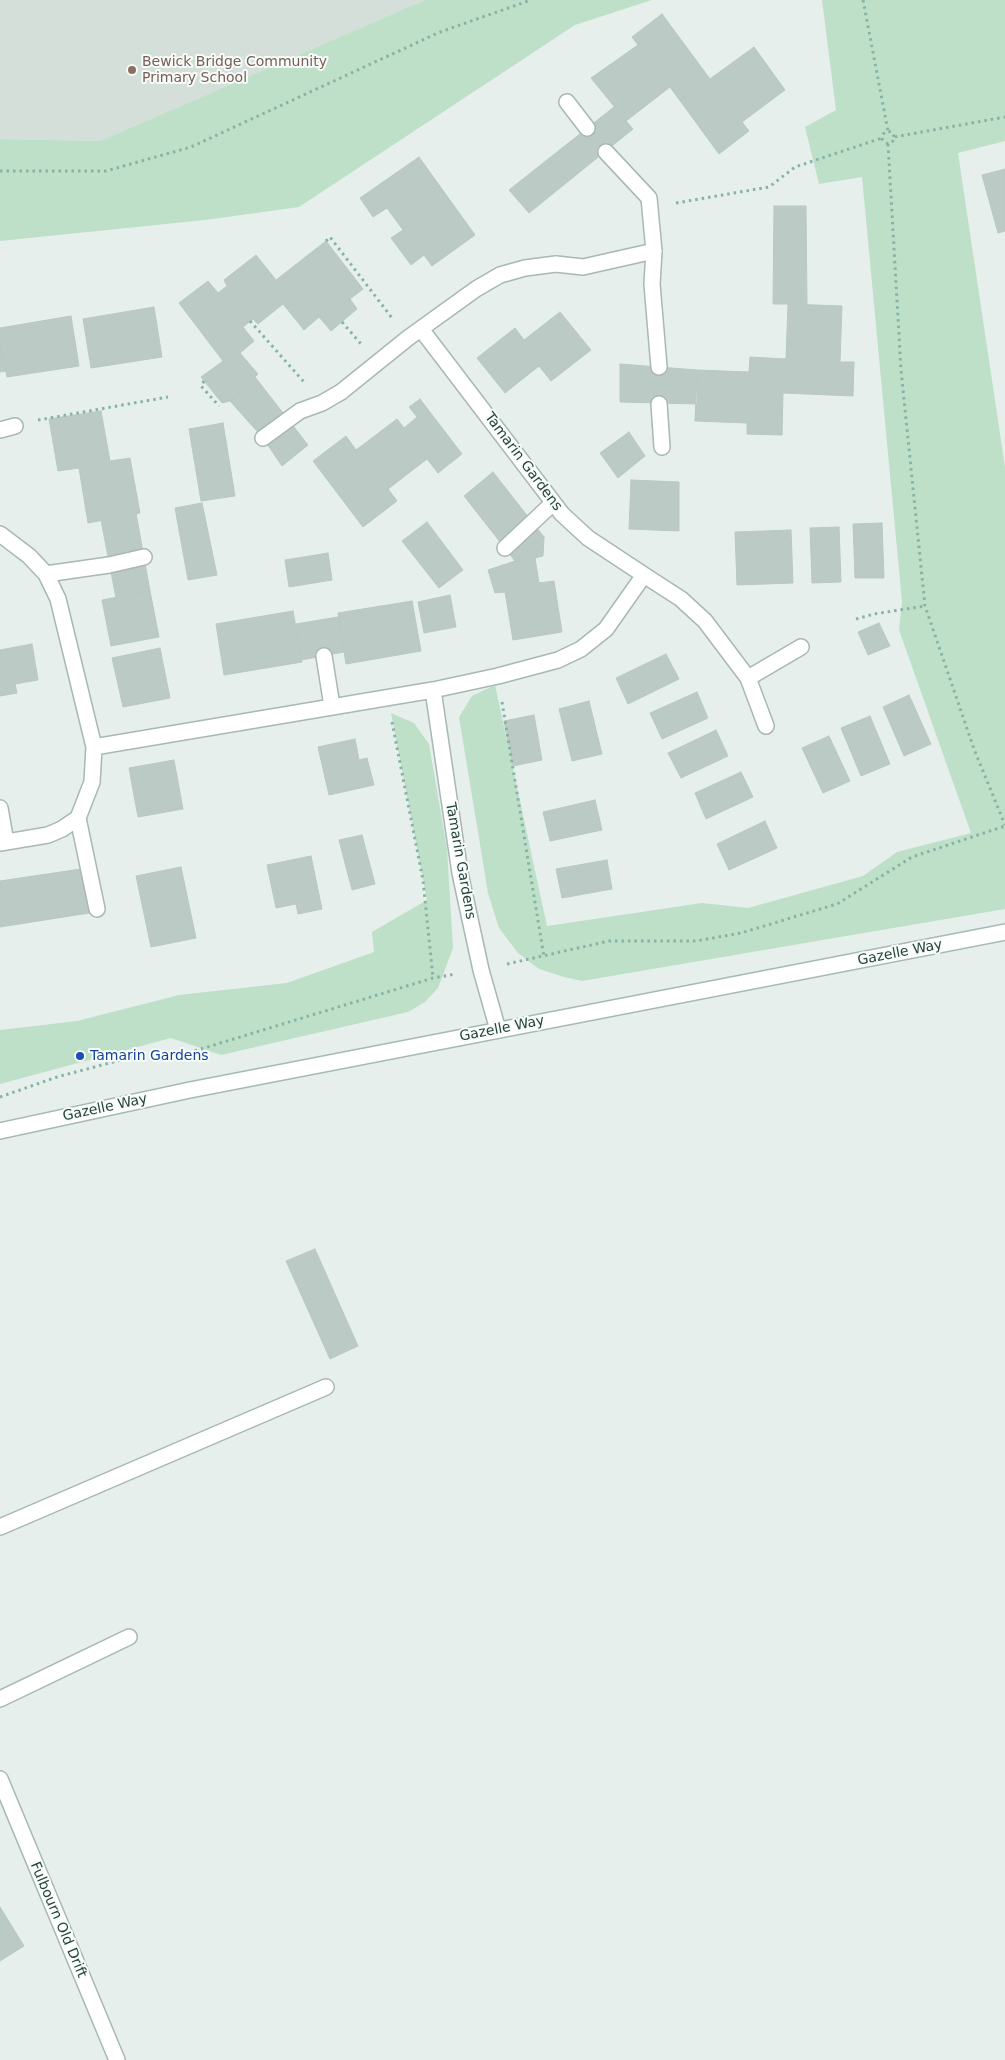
<!DOCTYPE html>
<html>
<head>
<meta charset="utf-8">
<style>
	body { margin:0 }
	canvas { display:block; background:#e6efeb }
</style>
</head>
<body>
<canvas width="1005" height="2060"></canvas>
<script>
const g = document.querySelector('canvas').getContext('2d');
g.lineJoin = 'round';
function fill(path, color) { g.fillStyle = color; g.fill(path, 'evenodd'); }
const shape = rows => new Path2D(rows.map(r => 'M' + r).join(''));
function stroke(path, color, width, dash) { g.strokeStyle = color; g.lineWidth = width; g.lineCap = dash ? 'butt' : 'round'; g.setLineDash(dash || []); g.stroke(path); }
function label(font, color, halo, rows, align = 'center') {
  g.font = font + ' "DejaVu Sans",sans-serif'; g.lineWidth = 4; g.setLineDash([]); g.textBaseline = 'middle'; g.strokeStyle = halo; g.fillStyle = color; for (const [text, x, y, turn = 0] of rows) {
    g.save(); g.translate(x, y); g.rotate((+turn || 0) * Math.PI / 180); g.textAlign = isNaN(turn) ? turn : align; if (halo) g.strokeText(text, 0, 0); g.fillText(text, 0, 0); g.restore();
  }
}
fill(shape([
	[0,0,425,0,100,141,0,139]
]), '#d4dfda');
fill(shape([
	[425,0,652,0,575,25,299,207,205,220,0,241,0,139,100,141],
	[822,0,1005,0,1005,141,958,153,1005,467,1005,909,582,981,564,977,539,969,518,953,499,928,488,893,459,717,472,696,495,685,547,926,702,903,748,908,863,876,897,852,971,833,899,630,902,602,862,177,819,184,805,127,836,110],
	[391,713,414,723,429,744,447,849,453,948,438,988,425,1002,408,1012,221,1055,171,1038,0,1084,0,1030,77,1021,179,995,287,983,374,952,372,932,427,900]
]), '#bfe0c8');
const building = shape([
	[662,14,710,79,754,47,785,90,742,122,749,131,719,154,670,87,626,121,591,78,638,45,632,37,662,14],
	[614,107,633,129,529,213,509,190,614,107],
	[419,157,475,235,432,266,424,255,411,265,391,238,403,230,387,208,373,217,360,198,419,157],
	[1005,169,1005,231,998,233,982,175,1005,169],
	[774,206,806,206,807,304,773,304,774,206],
	[326,241,363,289,350,299,357,309,331,331,319,317,304,330,283,304,258,324,253,319,243,327,254,341,240,353,258,374,230,401,222,403,201,377,223,361,179,303,208,281,218,293,227,286,224,280,256,255,276,280,326,241],
	[788,304,842,306,840,362,854,362,853,396,783,393,782,435,747,434,747,423,695,421,697,370,749,372,750,357,786,359,788,304],
	[154,307,162,357,91,368,83,319,154,307],
	[560,312,591,350,551,381,539,366,505,393,477,358,515,328,524,340,560,312],
	[71,316,79,366,7,377,0,343,0,328,71,316],
	[0,343,6,371,0,372,0,343],
	[620,364,697,370,697,404,620,402,620,364],
	[255,377,308,445,282,466,263,438,230,401,255,377],
	[420,399,462,454,438,473,427,459,388,489,397,501,363,527,313,461,346,436,356,450,397,419,404,428,417,417,409,407,420,399],
	[101,411,110,461,130,458,140,513,88,523,79,468,58,471,49,419,101,411],
	[223,423,235,496,201,501,189,429,223,423],
	[629,432,645,456,618,478,600,453,629,432],
	[493,472,544,537,515,561,464,496,493,472],
	[631,480,679,482,679,531,629,529,631,480],
	[202,503,217,575,188,580,175,508,202,503],
	[136,513,150,591,116,598,101,520,136,513],
	[427,522,463,570,439,588,402,541,427,522],
	[882,523,884,578,855,578,853,524,882,523],
	[839,527,841,582,812,583,810,528,839,527],
	[791,530,793,583,737,585,735,532,791,530],
	[544,537,543,556,535,558,539,583,554,581,562,632,513,640,505,592,495,593,488,570,515,561,544,537],
	[328,553,332,580,289,587,285,560,328,553],
	[150,591,159,637,111,646,102,600,150,591],
	[450,595,456,627,424,633,418,602,450,595],
	[412,601,421,651,346,664,338,613,412,601],
	[293,611,302,662,224,675,216,624,293,611],
	[338,617,344,652,301,660,296,624,338,617],
	[879,623,890,646,868,655,858,632,879,623],
	[32,644,38,680,15,684,17,693,0,696,0,650,32,644],
	[160,648,170,698,123,707,112,658,160,648],
	[666,654,679,679,628,704,616,678,666,654],
	[697,692,708,718,662,739,650,713,697,692],
	[909,695,931,744,904,756,883,707,909,695],
	[589,701,602,754,572,761,559,709,589,701],
	[534,715,542,760,513,766,504,721,534,715],
	[870,716,890,764,861,776,841,728,870,716],
	[716,730,728,756,681,778,668,753,716,730],
	[829,736,850,781,823,793,802,748,829,736],
	[355,739,359,760,367,758,374,785,329,795,318,747,355,739],
	[174,760,183,809,138,817,129,768,174,760],
	[741,772,753,797,706,819,695,793,741,772],
	[595,800,602,830,550,841,543,812,595,800],
	[765,821,777,848,729,870,717,844,765,821],
	[362,835,375,884,352,890,339,840,362,835],
	[311,856,322,909,298,914,296,904,276,908,267,865,311,856],
	[607,860,612,889,562,898,556,869,607,860],
	[181,867,196,938,151,947,136,876,181,867],
	[81,869,89,913,0,927,0,881,81,869],
	[315,1249,358,1346,330,1359,286,1261,315,1249],
	[0,1907,24,1946,0,1961,0,1907]
]);
fill(building, '#bbcac4');
stroke(building, '#b8c9c2', 1);
const lane = shape([
	[567,102,587,128],
	[606,152,649,198,654,251,652,284,659,367],
	[659,404,662,447],
	[263,438,300,411,322,403,341,392],
	[505,548,553,503],
	[46,574,109,565,144,557],
	[324,656,332,706],
	[78,818,97,909],
	[0,1527,326,1387],
	[0,1699,129,1637]
]);
const street = shape([
	[341,392,408,338,476,289,500,275,525,268,556,264,583,267,654,251],
	[0,430,15,426],
	[0,534,29,556,46,574,58,599,94,747,92,782,78,818,62,829,48,835,0,843],
	[644,575,681,599,705,621,748,678,766,726],
	[748,678,801,647],
	[433,690,460,873,481,970,498,1030],
	[94,747,433,690,498,676,558,660,581,649,606,629,644,575,588,538,562,514,421,329],
	[0,808,6,842],
	[0,1779,117,2060]
]);
const secondary = shape([
	[0,1131,190,1090,1005,932]
]);
stroke(lane, '#a8b8b2', 18);
stroke(street, '#a8b8b2', 18);
stroke(secondary, '#a4bbb3', 18);
stroke(shape([
	[863,0,888,131],
	[894,137,893,133,888,131,883,134,882,139,888,144,893,141,894,137,1005,117],
	[888,144,901,370,925,606,974,749,1005,825],
	[0,171,106,171,191,147,440,32,531,0],
	[676,203,769,187,795,167,882,138],
	[326,241,330,237,392,318],
	[250,321,304,382],
	[342,322,361,344],
	[204,381,201,386,219,406],
	[38,420,168,397],
	[856,619,874,614,925,606],
	[502,702,544,957],
	[392,722,423,880,433,978],
	[507,964,609,941,696,941,741,933,837,904,912,857,1005,826],
	[0,1097,57,1077,132,1057,178,1056,433,978,456,974]
]), '#86b3a5', 3, [2.5, 4]);
stroke(lane, '#fff', 15);
stroke(street, '#fff', 15);
stroke(secondary, '#fff', 15);
for (const [x, y, r, color] of [
	[132,70,5,"#8d6e63"],
	[80,1056,5,"#1a4fb4"]
]) { const dot = new Path2D(); dot.arc(x, y, r, 0, 2 * Math.PI); g.fillStyle = color; g.fill(dot); stroke(dot, '#f7fbf9', 2); }
label('14px', '#785e54', '#f7fbf9', [
	["Bewick Bridge Community",142,62],
	["Primary School",142,78]
], 'left');
label('14px', '#24423a', '#f7fbf9', [
	["Tamarin Gardens",523,462,53],
	["Tamarin Gardens",460,861,80],
	["Gazelle Way",900,953,-11],
	["Gazelle Way",502,1029,-11],
	["Gazelle Way",105,1108,-12],
	["Fulbourn Old Drift",58,1920,67]
]);
label('14px', '#164399', '#f7fbf9', [
	["Tamarin Gardens",90,1056]
], 'left');
</script>
</body>
</html>
